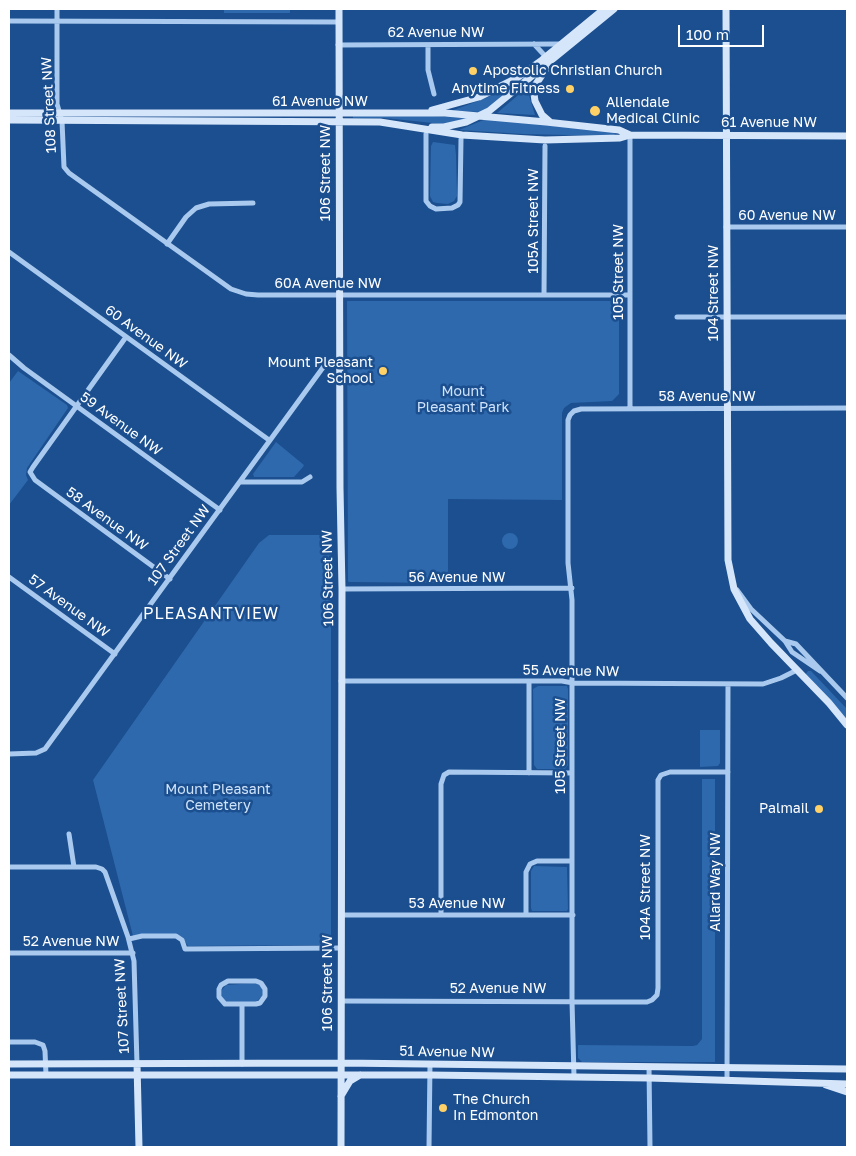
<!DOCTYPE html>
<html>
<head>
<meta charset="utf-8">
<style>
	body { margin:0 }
	#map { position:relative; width:856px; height:1156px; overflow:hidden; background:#1b4f8f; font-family:"Golos Text",sans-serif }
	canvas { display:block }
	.frame { position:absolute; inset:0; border:10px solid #fff; pointer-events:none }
	.scale { position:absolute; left:678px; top:25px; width:86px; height:22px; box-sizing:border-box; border:2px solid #fff; border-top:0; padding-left:6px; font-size:15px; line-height:18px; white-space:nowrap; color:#fff; -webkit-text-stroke:4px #1b4f8f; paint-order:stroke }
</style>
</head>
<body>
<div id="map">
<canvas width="856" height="1156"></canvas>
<div class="frame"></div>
<div class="scale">100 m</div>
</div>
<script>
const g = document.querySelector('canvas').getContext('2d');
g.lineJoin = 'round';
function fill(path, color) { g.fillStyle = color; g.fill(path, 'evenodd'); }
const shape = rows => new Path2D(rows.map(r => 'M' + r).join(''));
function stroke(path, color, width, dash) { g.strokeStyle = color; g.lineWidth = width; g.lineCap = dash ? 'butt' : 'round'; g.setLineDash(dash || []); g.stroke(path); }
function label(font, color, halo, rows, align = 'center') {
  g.font = font + ' "Golos Text",sans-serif'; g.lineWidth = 5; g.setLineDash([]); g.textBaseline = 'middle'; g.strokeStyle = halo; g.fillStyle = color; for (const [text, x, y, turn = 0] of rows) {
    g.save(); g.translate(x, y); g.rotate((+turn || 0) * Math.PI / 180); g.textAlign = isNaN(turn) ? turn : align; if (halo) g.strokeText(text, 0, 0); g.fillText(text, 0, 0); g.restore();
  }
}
fill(shape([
	[224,9,290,9,290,13,224,13],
	[531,73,483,112,451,111,486,98,510,86],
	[530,85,529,95,535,115,497,113],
	[353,116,433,116,465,118,467,120,443,124,384,118,353,118],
	[486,119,613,132,615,134,613,136,523,134,459,130],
	[433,142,455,145,456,155,457,196,454,201,448,204,437,203,433,202,430,196,431,146],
	[347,301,612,301,619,309,619,394,612,401,571,403,564,408,562,413,562,500,448,499,448,583,349,582,348,581],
	[18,371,67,405,68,408,27,468,26,475,28,480,9,505,9,383],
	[276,442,304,465,303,467,294,477,254,477,253,474],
	'502 541a8 8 0 1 1 16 0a8 8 0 1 1-16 0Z',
	[269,535,331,535,331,945,188,946,182,937,140,934,133,936,93,780,259,543],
	[808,671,811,671,847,709,847,723,805,675],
	[538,686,567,686,568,689,568,765,565,769,537,769,534,765,533,689],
	[700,730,720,730,720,763,718,766,700,767],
	[702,779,715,779,715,1062,582,1062,578,1058,578,1045,693,1046,697,1045,702,1039],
	[534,866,567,867,568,909,567,911,532,911,531,908,531,871],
	[255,983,259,985,263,989,263,995,256,1002,226,1002,222,997,222,990,226,985]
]), '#2e69ad');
stroke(shape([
	[57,9,57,104,62,121,64,167,69,173,231,289,246,294,258,295,630,295],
	[9,21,339,22],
	[534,44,547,58],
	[338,45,561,44],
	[428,45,428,70,434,94],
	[426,134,426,201,430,206,436,209,452,208,458,205,460,202,461,139],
	[630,135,630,408],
	[726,227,847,227],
	[167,244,186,217,196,208,209,204,253,203],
	[9,252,269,440],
	[544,295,545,146],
	[677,317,847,317],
	[126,337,33,467,30,472,35,480,170,579],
	[9,355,24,368,220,510],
	[240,482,302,482,310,477],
	[9,577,115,654],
	[342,589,572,588],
	[737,590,751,609,785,641,792,652,820,671],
	[785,641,796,644,847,698],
	[341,681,562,681,573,683,763,684,781,678,797,670],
	[529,682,529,773],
	[9,754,36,753,45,749,327,362,339,361],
	[69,834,74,867],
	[9,867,96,867,102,869,105,872,128,937,134,961,137,1064],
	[341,915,573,915],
	[441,915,441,784,444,775,449,772,572,773],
	[526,915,526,872,530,864,537,861,572,861],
	[129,939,142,936,176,936,182,940,185,949,341,948],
	[9,953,133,953],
	[228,981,256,981,261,983,265,989,265,996,260,1003,256,1004,225,1004,219,997,219,989,221,985,228,981],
	[341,1001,647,1002,652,1000,657,995,658,988,658,780,661,775,670,772,728,772],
	[242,1004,242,1064],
	[9,1042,35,1042,43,1045,45,1051,46,1075],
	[649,1067,650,1147],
	[574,1077,572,1001,572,600,568,563,568,420,570,415,574,411,581,409,847,408],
	[727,1080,728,684],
	[429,1147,430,1064]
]), '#a9c9ee', 5);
stroke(shape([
	[339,9,340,488,342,589,341,1147],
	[726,9,728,560,734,589,750,619,771,643,829,703,847,725],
	[546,69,536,84,534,94,535,101,542,115,550,122],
	[432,110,479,97,517,78,542,60,604,9],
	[9,113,445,113,546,122,619,130,630,135],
	[9,120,380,122,462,135,545,140,620,138,630,135,847,136],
	[432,127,444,127,466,122,489,111,614,9],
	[9,1064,341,1063,847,1069],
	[137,1064,139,1147],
	[9,1075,429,1075,649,1078,847,1084],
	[826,1085,847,1092],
	[341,1096,350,1081,360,1075]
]), '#d6e6fa', 7);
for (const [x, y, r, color] of [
	[473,71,5,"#ffd166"],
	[570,89,5,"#ffd166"],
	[595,111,6,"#ffd166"],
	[383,371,5,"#ffd166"],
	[819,809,5,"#ffd166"],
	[443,1108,5,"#ffd166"]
]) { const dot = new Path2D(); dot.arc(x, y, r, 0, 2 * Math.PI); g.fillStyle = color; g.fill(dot); stroke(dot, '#1b4f8f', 2); }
label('14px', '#fff', '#1b4f8f', [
	["62 Avenue NW",436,33],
	["61 Avenue NW",320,102],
	["108 Street NW",49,105,-93],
	["61 Avenue NW",769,123],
	["106 Street NW",326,173,-90],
	["60 Avenue NW",787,216],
	["105A Street NW",534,221,-90],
	["105 Street NW",619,272,-90],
	["60A Avenue NW",328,284],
	["104 Street NW",714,293,-90],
	["60 Avenue NW",146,337,36],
	["58 Avenue NW",707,397],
	["59 Avenue NW",121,424,36],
	["58 Avenue NW",107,519,36],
	["107 Street NW",179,545,-54],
	["106 Street NW",328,578,-91],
	["56 Avenue NW",457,578],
	["57 Avenue NW",69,606,36],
	["55 Avenue NW",571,671,1],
	["105 Street NW",561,746,-90],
	["Allard Way NW",716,882,-90],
	["104A Street NW",646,887,-90],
	["53 Avenue NW",457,904],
	["52 Avenue NW",71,942],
	["106 Street NW",328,983,-90],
	["52 Avenue NW",498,989],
	["107 Street NW",122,1006,-93],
	["51 Avenue NW",447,1052,1]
]);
label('14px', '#fff', '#1b4f8f', [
	["Apostolic Christian Church",483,71],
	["Anytime Fitness",560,89,"right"],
	["Allendale",606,103],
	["Medical Clinic",606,119],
	["Mount Pleasant",373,363,"right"],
	["School",373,379,"right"],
	["Palmail",809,809,"right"],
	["The Church",453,1100],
	["In Edmonton",453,1116]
], 'left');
label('14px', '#cfe3fa', '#1b4f8f', [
	["Mount",463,392],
	["Pleasant Park",463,408],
	["Mount Pleasant",218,790],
	["Cemetery",218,806]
]);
g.letterSpacing = '1px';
label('16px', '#fff', '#1b4f8f', [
	["PLEASANTVIEW",211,614]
]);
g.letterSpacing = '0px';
</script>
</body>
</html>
